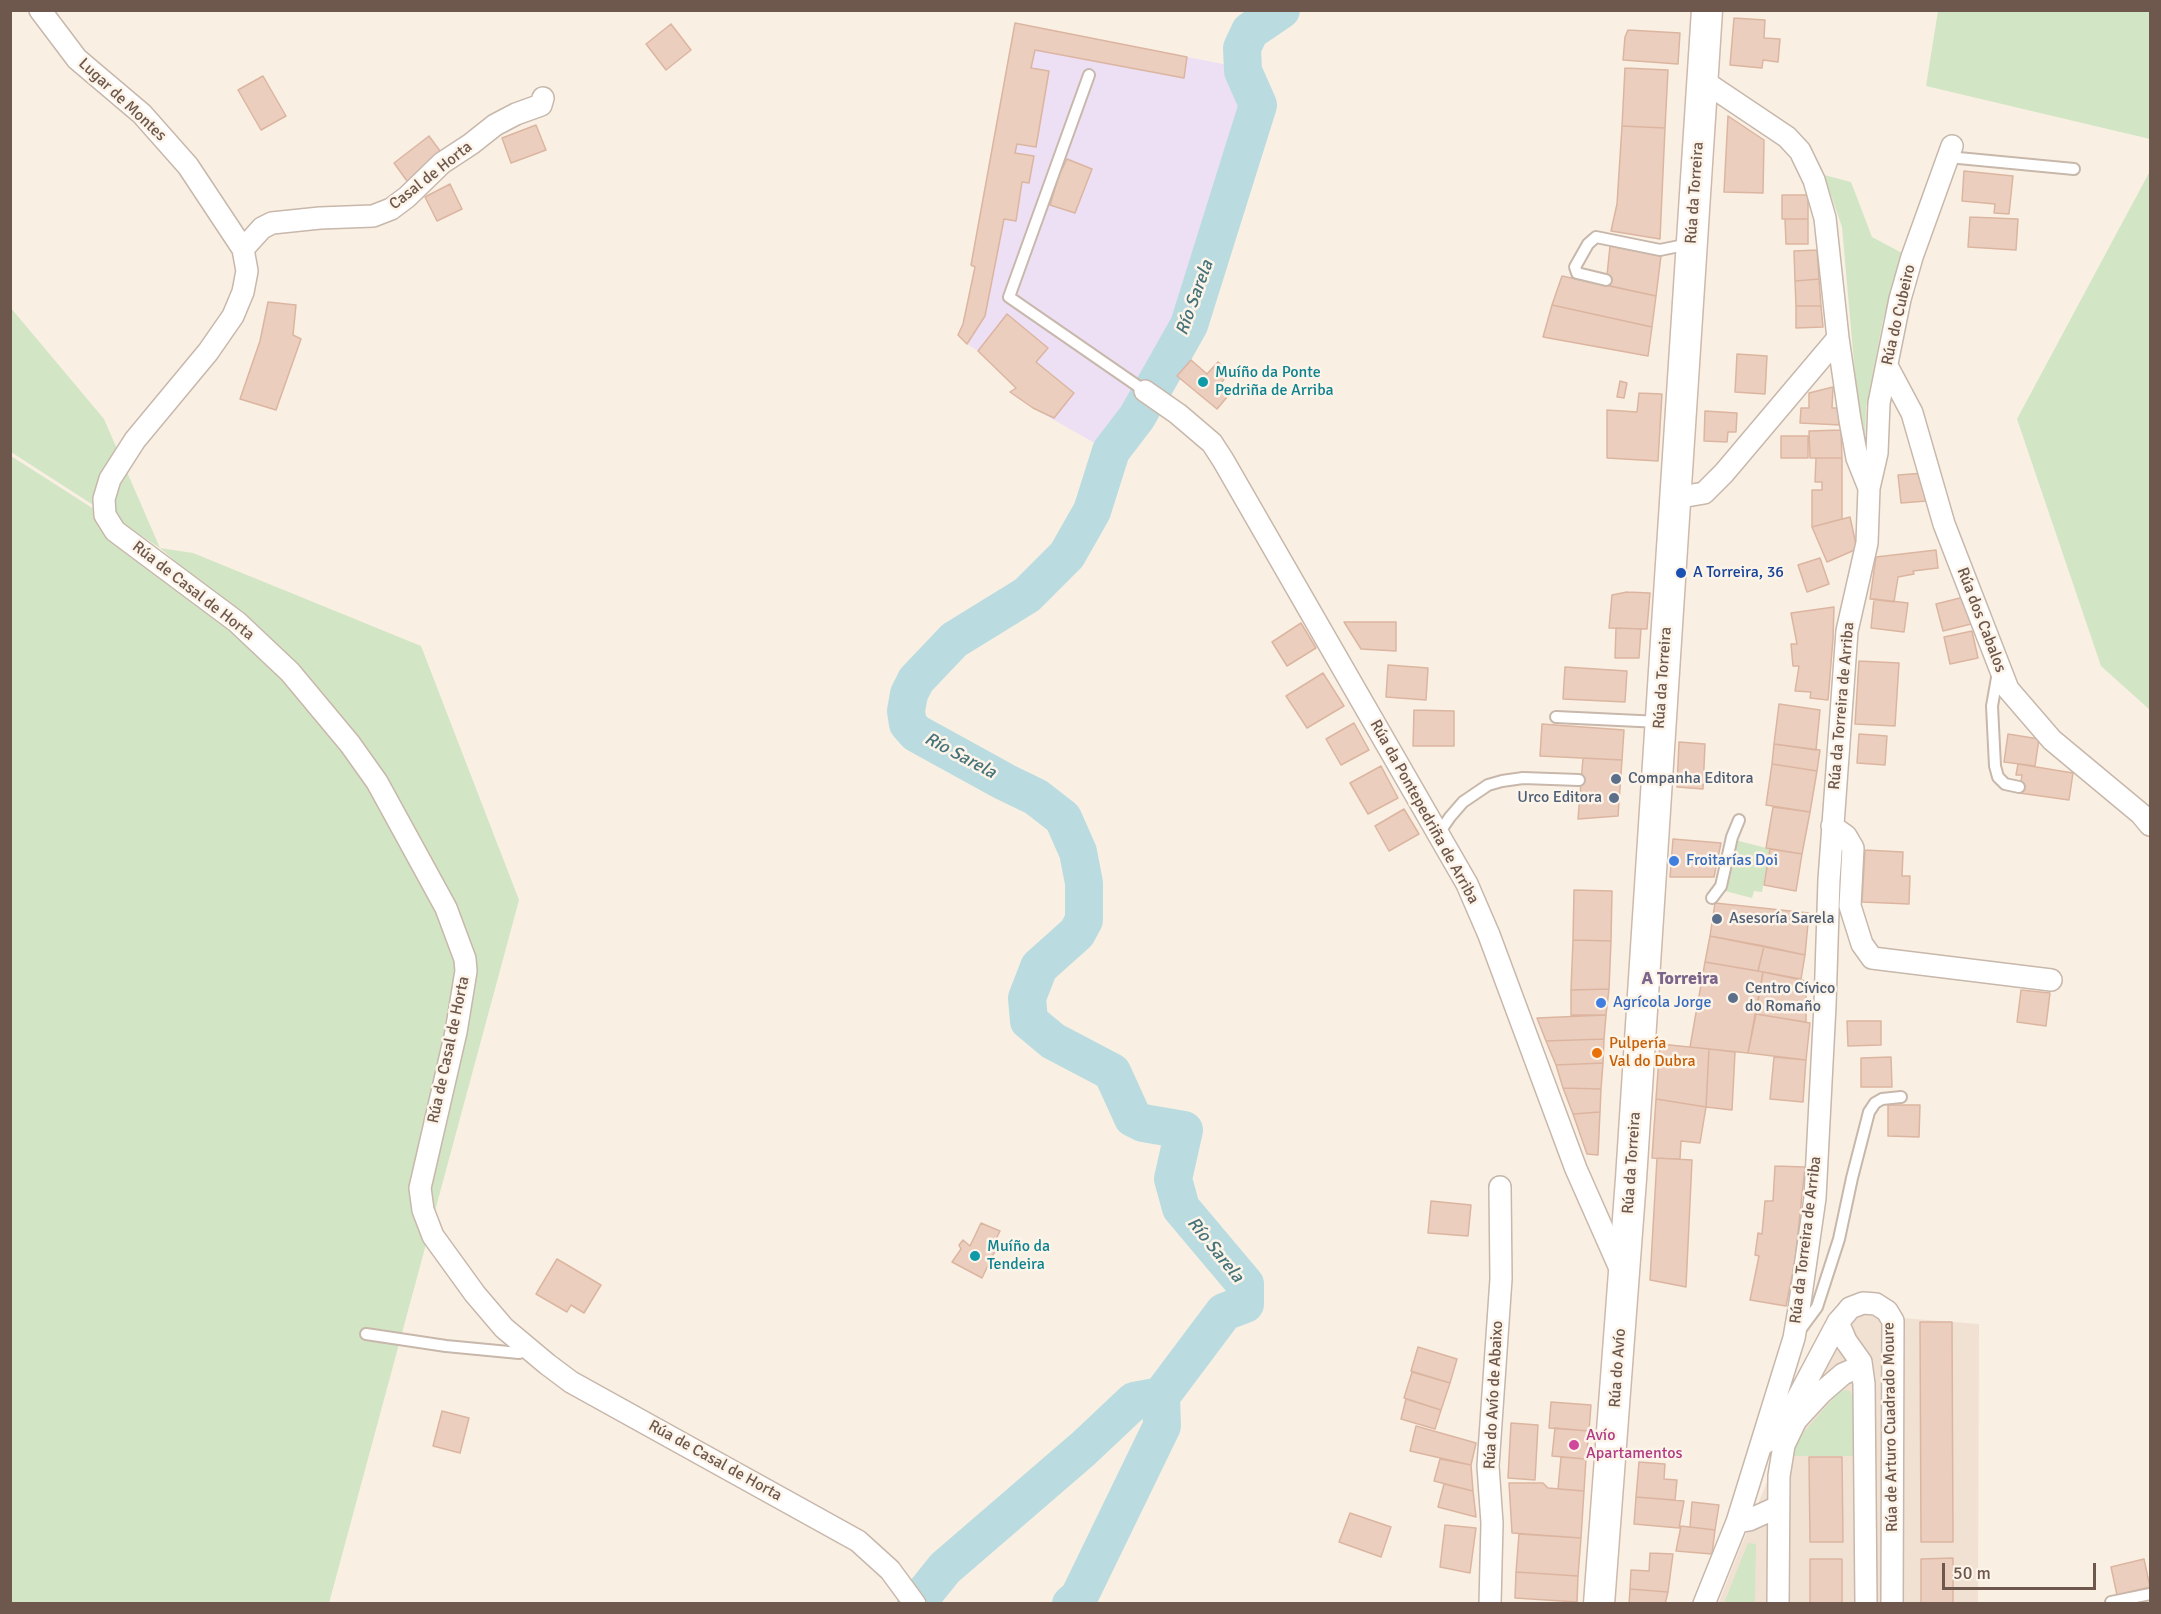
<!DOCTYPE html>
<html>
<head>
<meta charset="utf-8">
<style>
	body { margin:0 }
	#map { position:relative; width:2161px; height:1614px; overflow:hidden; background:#f9f0e3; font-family:Signika,sans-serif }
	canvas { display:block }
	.frame { position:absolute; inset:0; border:12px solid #6e574c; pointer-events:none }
	.scale { position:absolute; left:1942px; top:1563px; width:154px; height:27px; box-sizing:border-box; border:3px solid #6e574c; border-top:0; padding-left:8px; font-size:18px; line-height:21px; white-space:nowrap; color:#6e574c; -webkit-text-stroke:4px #fdf4e9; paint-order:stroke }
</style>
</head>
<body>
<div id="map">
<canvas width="2161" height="1614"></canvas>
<div class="frame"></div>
<div class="scale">50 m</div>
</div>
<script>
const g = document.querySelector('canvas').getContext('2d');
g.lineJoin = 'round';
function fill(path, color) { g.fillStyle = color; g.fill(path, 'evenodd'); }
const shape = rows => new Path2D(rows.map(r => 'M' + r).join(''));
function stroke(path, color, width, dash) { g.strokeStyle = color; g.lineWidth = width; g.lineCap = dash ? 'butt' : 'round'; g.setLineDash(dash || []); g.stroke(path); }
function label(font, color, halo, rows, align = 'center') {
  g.font = font + ' Signika,sans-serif'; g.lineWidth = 5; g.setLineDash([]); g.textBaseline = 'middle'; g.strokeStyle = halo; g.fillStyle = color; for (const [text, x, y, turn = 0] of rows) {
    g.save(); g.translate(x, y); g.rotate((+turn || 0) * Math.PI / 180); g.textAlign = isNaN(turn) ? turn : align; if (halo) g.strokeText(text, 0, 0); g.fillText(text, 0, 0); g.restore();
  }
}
fill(shape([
	[1862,1296,1902,1318,1979,1324,1978,1603,1718,1604,1830,1324]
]), '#f0e1d3');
fill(shape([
	[1015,23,1238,67,1248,108,1227,188,1186,312,1134,410,1105,449,1033,408,1010,392,1016,388,978,351,967,344,958,335,963,324,975,267,971,265]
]), '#ede0f5');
fill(shape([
	[1938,11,2150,11,2150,139,1926,86],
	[2150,171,2150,710,2101,666,2017,419],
	[1824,175,1851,182,1872,237,1902,253,1883,320,1866,408,1865,442,1861,442,1842,227],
	[10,307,104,419,160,548,193,553,421,646,519,900,329,1603,11,1603,11,456,175,561,160,548,11,452],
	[1735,840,1770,849,1762,892,1754,891,1752,898,1725,891],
	[1845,1390,1850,1391,1853,1398,1853,1456,1792,1456,1793,1446,1796,1441,1839,1392],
	[1748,1543,1756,1544,1755,1603,1724,1603]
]), '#d2e5c4');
stroke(shape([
	[916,1604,945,1568,1083,1449,1134,1401,1161,1396],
	[1071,1604,1079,1597,1162,1426,1161,1396,1224,1312,1245,1304,1245,1284,1181,1208,1173,1179,1184,1130,1143,1123,1133,1118,1112,1072,1053,1041,1029,1021,1027,998,1039,967,1077,933,1084,920,1084,883,1078,852,1063,818,1036,797,1005,782,916,733,908,724,906,711,909,694,916,680,954,640,1027,595,1067,555,1092,511,1111,451,1137,417,1189,325,1258,105,1243,71,1242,48,1250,31,1281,10]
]), '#badce0', 38);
const building = shape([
	[1734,18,1765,20,1764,38,1780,39,1778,62,1763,60,1762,68,1730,65,1734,18],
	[1015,23,1187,57,1184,78,1035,50,1031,68,1049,71,1036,147,1017,144,1015,153,1034,156,1029,183,1022,182,1016,221,1004,219,985,316,967,344,958,335,963,324,975,267,971,265,1015,23],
	[671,24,691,50,666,70,646,44,671,24],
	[1628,30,1680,33,1678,64,1623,60,1625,37,1628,30],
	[1625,68,1668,70,1665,128,1622,126,1625,68],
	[263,76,286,116,261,130,238,90,263,76],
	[1728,116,1764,140,1763,193,1724,192,1728,116],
	[536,125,546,150,511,163,502,138,536,125],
	[1622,126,1665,128,1660,239,1611,231,1617,204,1622,126],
	[429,136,443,155,407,181,394,163,429,136],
	[1067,159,1092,169,1075,213,1050,205,1059,175,1067,159],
	[1964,171,2013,176,2009,214,1994,213,1995,204,1962,201,1964,171],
	[450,184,462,209,437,221,425,197,450,184],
	[1782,195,1808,195,1808,219,1782,219,1782,195],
	[1970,217,2018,219,2016,250,1968,247,1970,217],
	[1785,219,1808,219,1808,244,1786,244,1785,219],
	[1610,246,1661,256,1656,296,1606,285,1610,246],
	[1817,250,1819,279,1795,281,1794,251,1817,250],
	[1562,276,1656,296,1652,327,1552,305,1562,276],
	[1819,279,1821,306,1796,306,1795,281,1819,279],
	[268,302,296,305,293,335,301,339,276,410,240,399,260,341,268,302],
	[1552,305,1652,327,1648,356,1543,337,1552,305],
	[1796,306,1821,306,1823,327,1796,328,1796,306],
	[1007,314,1048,348,1036,362,1074,393,1054,418,1033,408,1010,392,1016,388,978,351,1007,314],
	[1737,354,1767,356,1765,394,1735,392,1737,354],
	[1191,360,1207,374,1218,362,1230,372,1218,387,1228,396,1217,409,1177,376,1191,360],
	[1620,381,1627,383,1624,398,1617,397,1620,381],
	[1833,387,1832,408,1839,408,1841,425,1800,423,1801,408,1809,408,1809,393,1833,387],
	[1639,393,1662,394,1658,461,1607,458,1607,410,1637,412,1639,393],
	[1705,411,1737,413,1736,432,1728,432,1727,442,1704,441,1705,411],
	[1841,430,1842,458,1810,458,1809,431,1841,430],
	[1781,436,1808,436,1808,458,1781,458,1781,436],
	[1816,458,1842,458,1842,519,1812,527,1812,490,1822,490,1822,482,1815,482,1816,458],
	[1924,473,1927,501,1901,503,1898,475,1924,473],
	[1850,517,1857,549,1827,562,1812,527,1850,517],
	[1936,550,1938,568,1913,571,1914,574,1898,577,1894,602,1870,599,1876,557,1936,550],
	[1820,558,1829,584,1807,592,1798,565,1820,558],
	[1627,592,1650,593,1647,629,1609,628,1612,595,1627,592],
	[1964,597,1971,624,1943,631,1936,604,1964,597],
	[1874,599,1908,603,1904,632,1871,628,1874,599],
	[1834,607,1833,639,1828,700,1810,698,1811,692,1795,691,1799,666,1793,666,1791,644,1797,644,1791,613,1834,607],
	[1344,622,1396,622,1396,651,1361,649,1344,622],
	[1301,623,1316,648,1287,666,1272,642,1301,623],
	[1616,628,1641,629,1639,658,1615,658,1616,628],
	[1972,631,1978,658,1950,664,1944,637,1972,631],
	[1859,661,1899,663,1895,726,1855,724,1859,661],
	[1388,665,1428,668,1426,700,1386,697,1388,665],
	[1565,667,1627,671,1625,702,1563,699,1565,667],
	[1323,673,1344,706,1307,728,1286,696,1323,673],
	[1779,704,1820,710,1816,750,1774,744,1779,704],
	[1414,710,1454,711,1454,746,1413,746,1414,710],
	[1354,723,1369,750,1341,765,1326,739,1354,723],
	[1542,724,1624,730,1622,760,1540,756,1542,724],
	[1859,734,1887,736,1885,765,1857,763,1859,734],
	[2008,734,2039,739,2035,766,2004,762,2008,734],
	[1679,742,1705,744,1703,789,1677,787,1679,742],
	[1774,744,1820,750,1817,771,1772,764,1774,744],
	[1583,758,1622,760,1618,816,1578,819,1583,758],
	[1772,764,1817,771,1810,812,1766,805,1772,764],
	[2018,764,2073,773,2069,800,2019,793,2022,775,2016,775,2018,764],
	[1381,766,1398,798,1368,814,1350,783,1381,766],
	[1773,807,1810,812,1802,854,1766,848,1773,807],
	[1404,809,1419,834,1389,851,1375,826,1404,809],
	[1673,839,1721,843,1714,877,1670,877,1673,839],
	[1770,849,1802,854,1796,891,1764,885,1770,849],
	[1865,850,1903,852,1902,876,1910,876,1909,904,1862,902,1865,850],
	[1574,890,1612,891,1611,941,1573,940,1574,890],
	[1715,903,1809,913,1805,955,1710,936,1715,903],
	[1710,936,1764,946,1758,971,1705,962,1710,936],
	[1573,940,1611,941,1609,989,1571,990,1573,940],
	[1764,946,1805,955,1801,979,1758,971,1764,946],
	[1705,962,1763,972,1748,1053,1690,1047,1705,962],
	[1763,972,1806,981,1806,1022,1756,1014,1763,972],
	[1609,989,1606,1015,1571,1015,1571,990,1609,989],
	[2021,990,2050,993,2046,1026,2017,1022,2021,990],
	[1756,1014,1810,1023,1806,1060,1748,1053,1756,1014],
	[1606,1015,1604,1039,1546,1041,1537,1018,1606,1015],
	[1847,1021,1881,1021,1881,1045,1848,1046,1847,1021],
	[1604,1039,1603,1063,1556,1065,1546,1041,1604,1039],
	[1660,1044,1709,1049,1706,1107,1656,1099,1660,1044],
	[1709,1049,1735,1052,1732,1110,1706,1107,1709,1049],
	[1774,1057,1806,1060,1803,1102,1770,1099,1774,1057],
	[1891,1057,1892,1087,1861,1087,1861,1058,1891,1057],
	[1603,1063,1601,1089,1563,1088,1556,1065,1603,1063],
	[1563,1088,1601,1089,1600,1112,1573,1114,1563,1088],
	[1656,1099,1706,1107,1700,1143,1681,1141,1680,1159,1652,1158,1656,1099],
	[1888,1105,1920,1105,1919,1137,1888,1136,1888,1105],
	[1600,1112,1598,1155,1587,1154,1573,1114,1600,1112],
	[1657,1158,1692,1160,1686,1287,1650,1280,1657,1158],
	[1775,1166,1805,1167,1795,1261,1786,1306,1750,1300,1759,1256,1755,1255,1758,1233,1762,1234,1765,1201,1773,1201,1775,1166],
	[1431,1201,1471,1205,1468,1236,1428,1233,1431,1201],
	[981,1223,1000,1231,994,1243,998,1245,982,1278,952,1262,961,1249,959,1245,963,1240,970,1246,981,1223],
	[557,1259,601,1285,584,1313,571,1305,567,1312,536,1294,557,1259],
	[1920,1322,1952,1322,1953,1542,1921,1542,1920,1322],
	[1418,1347,1457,1359,1450,1383,1411,1371,1418,1347],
	[1412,1372,1450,1383,1441,1410,1404,1398,1412,1372],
	[1406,1399,1441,1410,1435,1429,1401,1419,1406,1399],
	[1551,1402,1591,1405,1589,1431,1549,1428,1551,1402],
	[442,1411,469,1418,460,1453,433,1446,442,1411],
	[1511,1423,1538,1425,1535,1480,1508,1478,1511,1423],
	[1416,1426,1476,1443,1471,1465,1410,1451,1416,1426],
	[1555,1428,1589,1431,1586,1459,1552,1456,1555,1428],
	[1561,1457,1586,1459,1584,1491,1558,1489,1561,1457],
	[1809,1457,1842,1457,1843,1542,1810,1542,1809,1457],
	[1440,1459,1471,1465,1473,1491,1434,1481,1440,1459],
	[1639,1462,1665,1464,1664,1479,1677,1480,1675,1500,1636,1497,1639,1462],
	[1509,1483,1543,1483,1548,1488,1584,1491,1581,1538,1512,1533,1509,1483],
	[1444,1484,1473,1491,1476,1517,1438,1507,1444,1484],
	[1636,1497,1684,1501,1679,1528,1634,1524,1636,1497],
	[1692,1502,1719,1505,1715,1530,1690,1527,1692,1502],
	[1350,1513,1391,1527,1381,1557,1339,1542,1350,1513],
	[1445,1525,1476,1528,1470,1573,1440,1567,1445,1525],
	[1681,1526,1715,1530,1712,1554,1676,1551,1681,1526],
	[1519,1534,1581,1538,1578,1576,1516,1572,1519,1534],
	[1650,1553,1673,1554,1668,1592,1630,1589,1631,1570,1649,1571,1650,1553],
	[1953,1558,1953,1604,1921,1604,1921,1559,1953,1558],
	[1810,1559,1842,1559,1842,1604,1810,1604,1810,1559],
	[2144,1559,2150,1587,2117,1595,2111,1567,2144,1559],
	[1516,1572,1578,1576,1577,1602,1515,1598,1516,1572],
	[1630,1589,1668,1592,1665,1604,1629,1604,1630,1589]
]);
fill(building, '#ebcebe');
stroke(building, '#dcb5a1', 1.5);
const service = shape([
	[1089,75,1009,297,1145,391],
	[1948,157,2074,169],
	[1606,280,1577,273,1575,267,1588,244,1596,237,1660,250,1689,244],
	[1998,672,1992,706,1995,766,1998,777,2005,784,2019,787],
	[1556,717,1660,722],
	[1439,833,1450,817,1463,802,1488,785,1502,781,1523,778,1579,780],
	[1712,898,1721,886,1732,837,1739,820],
	[1800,1330,1817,1307,1839,1239,1852,1178,1869,1112,1875,1103,1882,1099,1901,1097],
	[366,1334,446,1346,519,1353,529,1349],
	[2111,1602,2150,1594]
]);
const minor = shape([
	[40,10,77,59,142,114,188,166,243,249,247,271,243,292,233,316,208,352,135,440,110,479,104,499,105,515,115,531,237,622,290,672,350,744,377,782,446,908,465,959,466,971,456,1032,420,1188,423,1210,433,1236,475,1294,504,1328,547,1364,571,1382,858,1541,890,1570,915,1604],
	[1702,80,1787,137,1800,151,1814,180,1825,218,1838,338,1850,420,1857,458,1869,488,1867,543,1847,631,1829,880,1825,1005,1815,1198,1799,1309,1794,1338,1737,1522,1704,1604],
	[243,249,262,228,272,223,320,218,373,216,391,209,407,197,442,163,471,144,495,125,516,114,541,105,543,98],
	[1887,366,1912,413,1944,524,2008,689,2052,740,2141,814,2150,825],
	[1145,391,1178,414,1212,443,1223,460,1467,884,1489,935,1576,1169,1622,1273],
	[1869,488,1877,453,1879,403,1900,299,1912,257,1952,146],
	[1675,498,1704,493,1724,473,1838,338],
	[1832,826,1846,836,1853,848,1850,906,1862,944,1872,958,2051,980],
	[1838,1322,1846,1341,1861,1362,1864,1384,1866,1604],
	[1765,1443,1786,1420,1838,1322,1846,1313,1850,1308,1863,1303,1876,1304,1887,1311,1893,1321,1892,1604],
	[1737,1522,1749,1520,1778,1507],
	[1490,1604,1492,1523,1488,1466,1501,1279,1500,1187],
	[1778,1604,1779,1476,1784,1445,1796,1420,1821,1393,1843,1374,1852,1370,1862,1369]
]);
const secondary = shape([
	[1599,1604,1631,1179,1707,10]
]);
stroke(service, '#c8b7ab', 14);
stroke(minor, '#c8b7ab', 24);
stroke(secondary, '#ceb9ac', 33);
stroke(service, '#fff', 10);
stroke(minor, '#fff', 21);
stroke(secondary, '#fff', 30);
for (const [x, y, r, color] of [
	[1203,382,6,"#0f9aa8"],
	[1681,573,6,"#1a4fb4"],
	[1616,779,6,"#5c6f8a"],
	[1614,798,6,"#5c6f8a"],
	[1674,861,6,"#3f7fe0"],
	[1717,919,6,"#5c6f8a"],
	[1733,998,6,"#5c6f8a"],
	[1601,1003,6,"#3f7fe0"],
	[1597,1053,6,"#e8710a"],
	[975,1256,6,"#0f9aa8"],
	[1574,1445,6,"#d1479c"]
]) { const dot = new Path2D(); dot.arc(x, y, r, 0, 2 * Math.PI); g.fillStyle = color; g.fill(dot); stroke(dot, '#fdf4e9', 2); }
label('16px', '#6e574c', '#fdf4e9', [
	["Lugar de Montes",122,100,43],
	["Casal de Horta",431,176,-38],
	["Rúa da Torreira",1695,193,-86],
	["Rúa do Cubeiro",1899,315,-77],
	["Rúa de Casal de Horta",193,591,38],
	["Rúa dos Cabalos",1981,620,69],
	["Rúa da Torreira",1663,678,-86],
	["Rúa da Torreira de Arriba",1842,706,-85],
	["Rúa da Pontepedriña de Arriba",1424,812,61],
	["Rúa de Casal de Horta",449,1050,-78],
	["Rúa da Torreira",1632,1163,-86],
	["Rúa da Torreira de Arriba",1806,1240,-83],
	["Rúa do Avío",1618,1368,-86],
	["Rúa do Avío de Abaixo",1494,1395,-87],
	["Rúa de Arturo Cuadrado Moure",1891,1427,-91],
	["Rúa de Casal de Horta",715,1461,29]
]);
label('16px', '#0d838f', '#fdf4e9', [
	["Muíño da Ponte",1215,373],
	["Pedriña de Arriba",1215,391],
	["Muíño da",987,1247],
	["Tendeira",987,1265]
], 'left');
label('16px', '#164399', '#fdf4e9', [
	["A Torreira, 36",1693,573]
], 'left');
label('16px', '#4e5e75', '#fdf4e9', [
	["Companha Editora",1628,779],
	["Urco Editora",1602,798,"right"],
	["Asesoría Sarela",1729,919],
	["Centro Cívico",1745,989],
	["do Romaño",1745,1007]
], 'left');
label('16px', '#366cbe', '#fdf4e9', [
	["Froitarías Doi",1686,861],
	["Agrícola Jorge",1613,1003]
], 'left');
label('16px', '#c56008', '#fdf4e9', [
	["Pulpería",1609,1044],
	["Val do Dubra",1609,1062]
], 'left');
label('16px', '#b23c85', '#fdf4e9', [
	["Avío",1586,1436],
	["Apartamentos",1586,1454]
], 'left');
label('italic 18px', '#467379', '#fdf4e9', [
	["Río Sarela",1195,298,-70],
	["Río Sarela",960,756,28],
	["Río Sarela",1215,1250,51]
]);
label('bold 18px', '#7c658b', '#fdf4e9', [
	["A Torreira",1680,979]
]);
</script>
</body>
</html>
